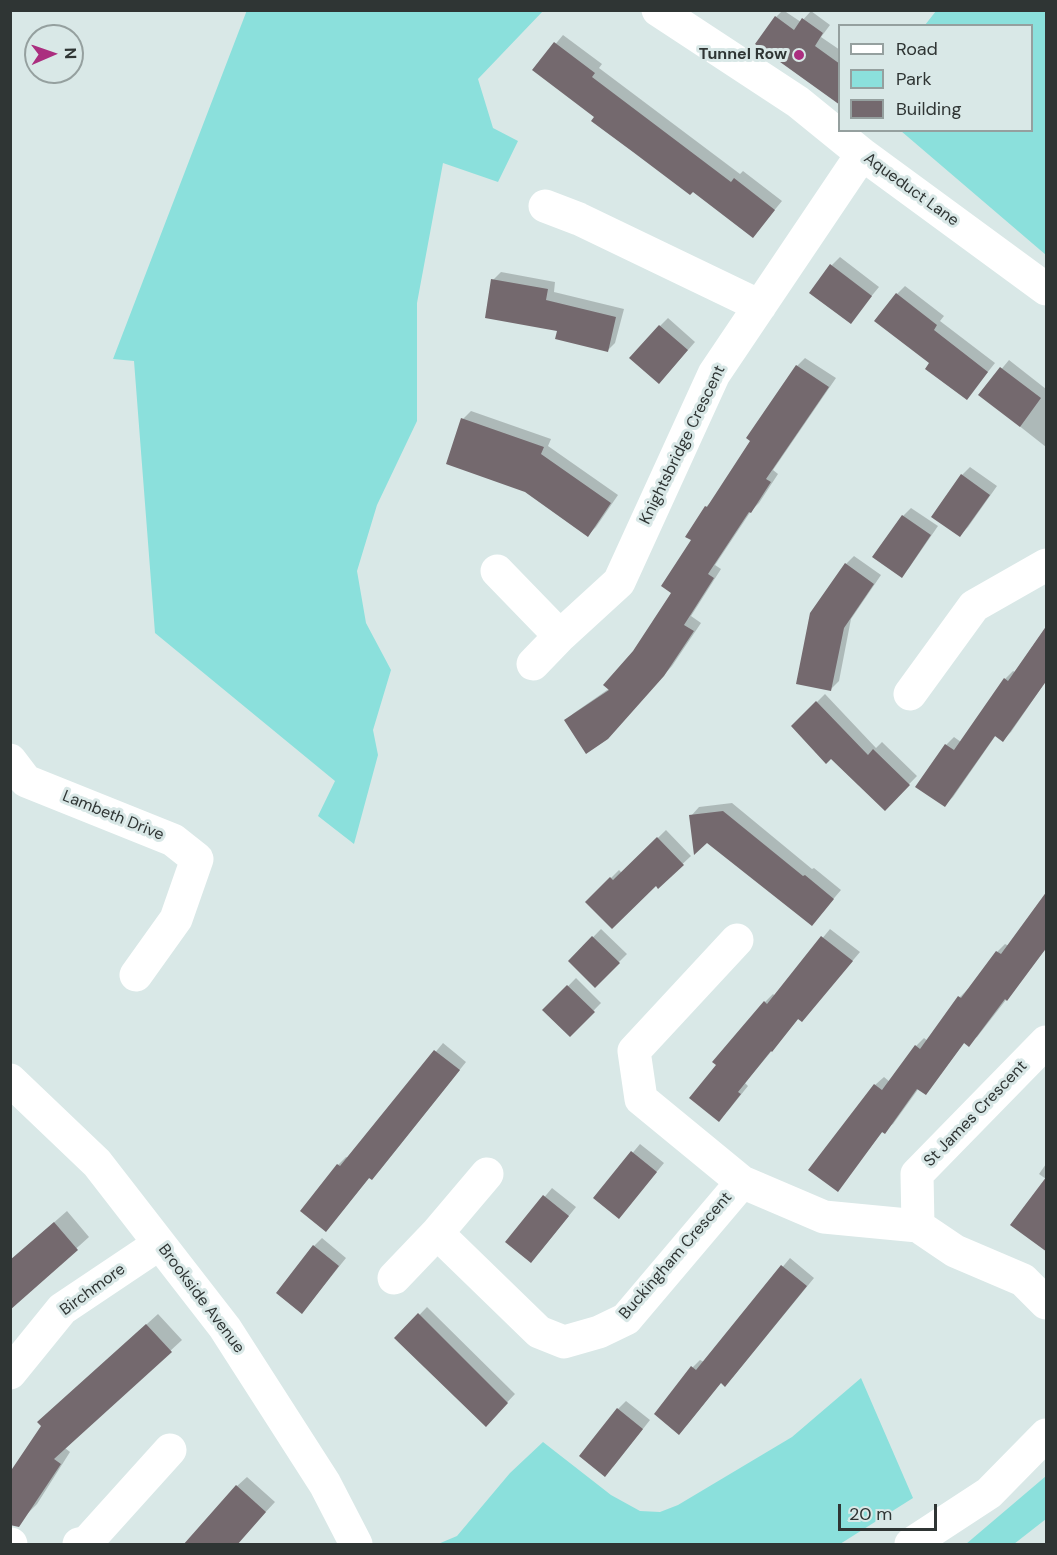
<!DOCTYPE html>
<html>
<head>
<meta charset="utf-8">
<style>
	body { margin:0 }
	#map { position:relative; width:1057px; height:1555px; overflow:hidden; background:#d9e8e7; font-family:"DM Sans",sans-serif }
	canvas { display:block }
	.frame { position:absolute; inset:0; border:12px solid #2f3534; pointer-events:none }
	.legend { position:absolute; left:838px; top:24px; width:195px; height:108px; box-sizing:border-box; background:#d9e8e7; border:2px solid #95a09f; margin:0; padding:8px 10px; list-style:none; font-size:18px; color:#2f3534 }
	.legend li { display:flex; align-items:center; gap:12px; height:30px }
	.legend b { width:30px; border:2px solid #95a09f }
	.north { position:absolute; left:24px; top:24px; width:60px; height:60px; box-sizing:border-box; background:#d9e8e7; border:2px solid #95a09f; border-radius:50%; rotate:88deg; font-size:16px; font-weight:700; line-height:24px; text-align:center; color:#2f3534 }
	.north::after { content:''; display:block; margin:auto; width:21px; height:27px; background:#ab2e7f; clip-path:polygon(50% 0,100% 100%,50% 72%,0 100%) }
	.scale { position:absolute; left:838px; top:1504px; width:99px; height:27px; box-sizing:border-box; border:3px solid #2f3534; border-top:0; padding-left:8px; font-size:18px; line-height:21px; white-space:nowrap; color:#2f3534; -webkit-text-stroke:4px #d9e8e7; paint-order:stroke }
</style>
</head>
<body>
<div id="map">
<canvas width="1057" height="1555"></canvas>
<div class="frame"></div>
<ul class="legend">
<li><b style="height:8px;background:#fff"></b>Road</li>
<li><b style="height:16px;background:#8be0dc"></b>Park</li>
<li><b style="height:16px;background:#74696e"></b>Building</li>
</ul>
<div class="north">N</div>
<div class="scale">20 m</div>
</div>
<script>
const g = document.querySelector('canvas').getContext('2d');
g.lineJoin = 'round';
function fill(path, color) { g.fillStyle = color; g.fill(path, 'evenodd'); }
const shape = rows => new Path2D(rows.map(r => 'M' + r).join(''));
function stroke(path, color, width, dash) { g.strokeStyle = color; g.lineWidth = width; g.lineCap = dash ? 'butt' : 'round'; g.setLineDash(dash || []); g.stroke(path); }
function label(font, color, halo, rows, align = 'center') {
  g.font = font + ' "DM Sans",sans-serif'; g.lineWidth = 6; g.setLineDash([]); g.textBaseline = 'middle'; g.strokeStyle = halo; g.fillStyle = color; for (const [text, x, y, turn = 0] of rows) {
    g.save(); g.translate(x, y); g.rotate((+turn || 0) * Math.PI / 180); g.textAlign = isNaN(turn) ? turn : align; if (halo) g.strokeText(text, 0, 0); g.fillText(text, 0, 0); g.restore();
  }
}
fill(shape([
	[247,10,543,11,478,79,493,128,518,141,498,182,443,163,417,303,417,421,377,505,357,571,366,623,391,670,373,730,378,755,354,844,318,816,335,781,155,633,134,361,113,359],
	[936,11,1046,11,1046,255,901,131,1032,130,1032,26,925,25],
	[861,1378,913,1498,840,1544,438,1544,457,1536,510,1473,543,1442,611,1495,640,1511,660,1512,678,1505,792,1437],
	[1046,1476,1046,1519,1014,1544,966,1544]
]), '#8be0dc');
fill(shape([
	[783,10,801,22,811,11,830,25,821,37,840,50,840,90,776,17],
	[563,35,602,64,599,68,740,174,743,171,782,201,753,236,534,70],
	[840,257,879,287,850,322,832,265],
	[501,272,555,282,554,292,624,309,615,343,607,351,558,330,493,280],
	[905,286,944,316,940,321,995,363,967,398,897,294],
	[668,318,695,342,667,374,660,326],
	[805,358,836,378,773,470,778,474,759,503,751,511,715,565,721,569,691,616,701,623,672,666,616,729,565,721,574,713,610,688,635,652,673,592,706,507,715,498,797,366],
	[1009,360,1046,389,1046,447,980,395],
	[471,411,551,439,548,446,618,495,596,527,588,535,463,419],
	[970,467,997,486,968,527,960,535,962,475],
	[911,508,938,526,909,568,901,576,874,557,903,516],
	[854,556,881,575,851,619,839,681,831,689,846,564],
	[1046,627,1046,681,1011,732,1003,740,996,735,953,797,945,805,946,745,954,737,961,742,1005,679,1013,671,1015,672],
	[825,694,876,748,882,742,917,776,885,809,831,757,793,726],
	[732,803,812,869,814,868,841,890,812,924,707,841,691,816,699,807],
	[666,830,691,856,658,887,656,884,587,902,619,870,622,873],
	[1046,894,1046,951,1045,950,977,1037,965,1042,926,1093,919,1088,893,1124,883,1131,837,1190,810,1170,875,1085,884,1077,890,1082,916,1046,924,1038,928,1041,960,997,968,989,969,990,997,952,1005,944,1009,946],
	[601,929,627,954,595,986,570,961],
	[830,929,860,952,809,1012,799,1018,745,1083,748,1086,727,1112,765,1002,773,994,775,996],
	[576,978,601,1003,570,1035,545,1010],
	[443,1043,466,1062,380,1170,370,1177,333,1222,302,1211,338,1165,346,1157,348,1158],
	[640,1144,664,1163,619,1217,595,1198],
	[1046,1164,1046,1240,1046,1179,1039,1174],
	[552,1188,576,1207,539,1253,507,1242],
	[67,1211,89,1237,10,1308,10,1261],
	[322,1238,346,1258,309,1304,314,1246],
	[790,1258,814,1278,733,1377,721,1382,687,1425,692,1368,700,1360,704,1362],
	[427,1307,515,1394,486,1425,397,1338],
	[158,1314,182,1340,65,1448,70,1452,37,1504,26,1515,50,1412],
	[626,1401,650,1420,613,1467,618,1409],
	[247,1477,275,1502,236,1544,237,1486]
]), '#0003');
fill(shape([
	[775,16,794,30,802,18,823,33,815,46,840,64,840,105,755,44],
	[554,42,595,73,592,77,731,182,734,178,775,210,753,238,693,192,690,195,633,152,591,121,594,117,532,70],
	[830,264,872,296,851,324,809,293],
	[491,279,548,289,546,300,616,317,608,352,555,339,557,331,485,318],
	[896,293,937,325,934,330,988,372,967,400,925,369,929,363,874,321],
	[659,325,688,350,659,384,629,358],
	[796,365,829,387,766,479,771,482,751,513,749,512,708,574,714,578,684,625,694,631,664,676,608,739,586,754,564,720,609,690,603,685,633,651,671,593,661,586,691,540,685,537,705,506,707,507,750,441,746,438],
	[1000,367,1041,398,1020,427,978,395],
	[461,418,544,447,541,454,611,503,588,537,525,492,446,464],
	[961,474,990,495,960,537,931,517],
	[902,515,931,535,902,578,872,557],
	[845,563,874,584,844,628,831,691,796,684,810,613],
	[1047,625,1047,680,1003,742,995,736,945,807,915,787,945,744,954,750,1004,678,1008,681],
	[816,701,868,755,873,749,910,785,885,811,831,759,826,764,791,726],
	[723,811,803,876,805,875,834,899,812,926,707,843,694,855,689,815],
	[657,837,684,865,658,889,656,886,612,929,585,902,610,877,613,880],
	[1047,891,1047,947,1007,1001,1005,999,969,1047,964,1043,926,1095,917,1089,885,1134,882,1132,838,1192,808,1170,874,1084,882,1090,915,1045,920,1049,958,996,961,998,996,951,1001,954],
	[592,936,620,963,595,988,568,961],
	[821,936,853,961,802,1022,798,1019,772,1052,771,1051,738,1092,741,1094,719,1122,689,1098,716,1065,712,1062,735,1035,764,1001,767,1004],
	[567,985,595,1012,570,1037,542,1010],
	[434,1050,460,1070,372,1180,369,1178,326,1232,300,1211,337,1164,340,1166],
	[631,1151,657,1172,619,1219,593,1198],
	[1047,1176,1047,1252,1010,1225],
	[543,1195,569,1216,531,1263,505,1242],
	[54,1222,78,1250,10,1310,10,1260],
	[313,1245,339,1266,302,1314,276,1293],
	[781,1265,807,1286,725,1387,721,1383,679,1435,654,1414,691,1366,696,1370],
	[418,1313,508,1403,486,1427,394,1338],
	[146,1324,172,1352,54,1459,61,1464,19,1527,10,1525,10,1472,41,1426,37,1422],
	[617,1408,643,1429,605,1477,579,1456],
	[236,1485,266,1512,237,1545,183,1545]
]), '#74696e');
stroke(shape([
	[658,10,798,102,862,154,1046,289],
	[545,206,579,219,760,306],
	[497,571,560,636],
	[533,664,560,636,619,582,714,374,862,154],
	[910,694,974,606,1046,565],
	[10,760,26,781,173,840,197,859,176,919,136,975],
	[737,940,634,1051,641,1099,742,1182,824,1217,918,1226],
	[1046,1042,917,1174,918,1226,955,1251,1023,1280,1046,1303],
	[10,1080,97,1163,225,1328,325,1484,356,1544],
	[437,1233,539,1332,564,1342,599,1332,626,1319,742,1182],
	[394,1278,437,1233,487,1174],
	[10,1373,62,1309,159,1244],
	[10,1544,11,1544],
	[79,1544,87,1542,170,1450],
	[911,1544,989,1493,1046,1435]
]), '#fff', 33);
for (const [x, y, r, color] of [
	[799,55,6,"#ab2e7f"]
]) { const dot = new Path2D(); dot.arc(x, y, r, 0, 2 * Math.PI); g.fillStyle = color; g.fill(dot); stroke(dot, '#d9e8e7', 2); }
label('bold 16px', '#2f3534', '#d9e8e7', [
	["Tunnel Row",787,55]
], 'right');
label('16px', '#2f3534', '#d9e8e7', [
	["Aqueduct Lane",911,190,36],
	["Knightsbridge Crescent",683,445,-64],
	["Lambeth Drive",113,816,22],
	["St James Crescent",976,1114,-46],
	["Buckingham Crescent",676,1256,-49],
	["Birchmore",93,1290,-36],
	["Brookside Avenue",201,1299,53]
]);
</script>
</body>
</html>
